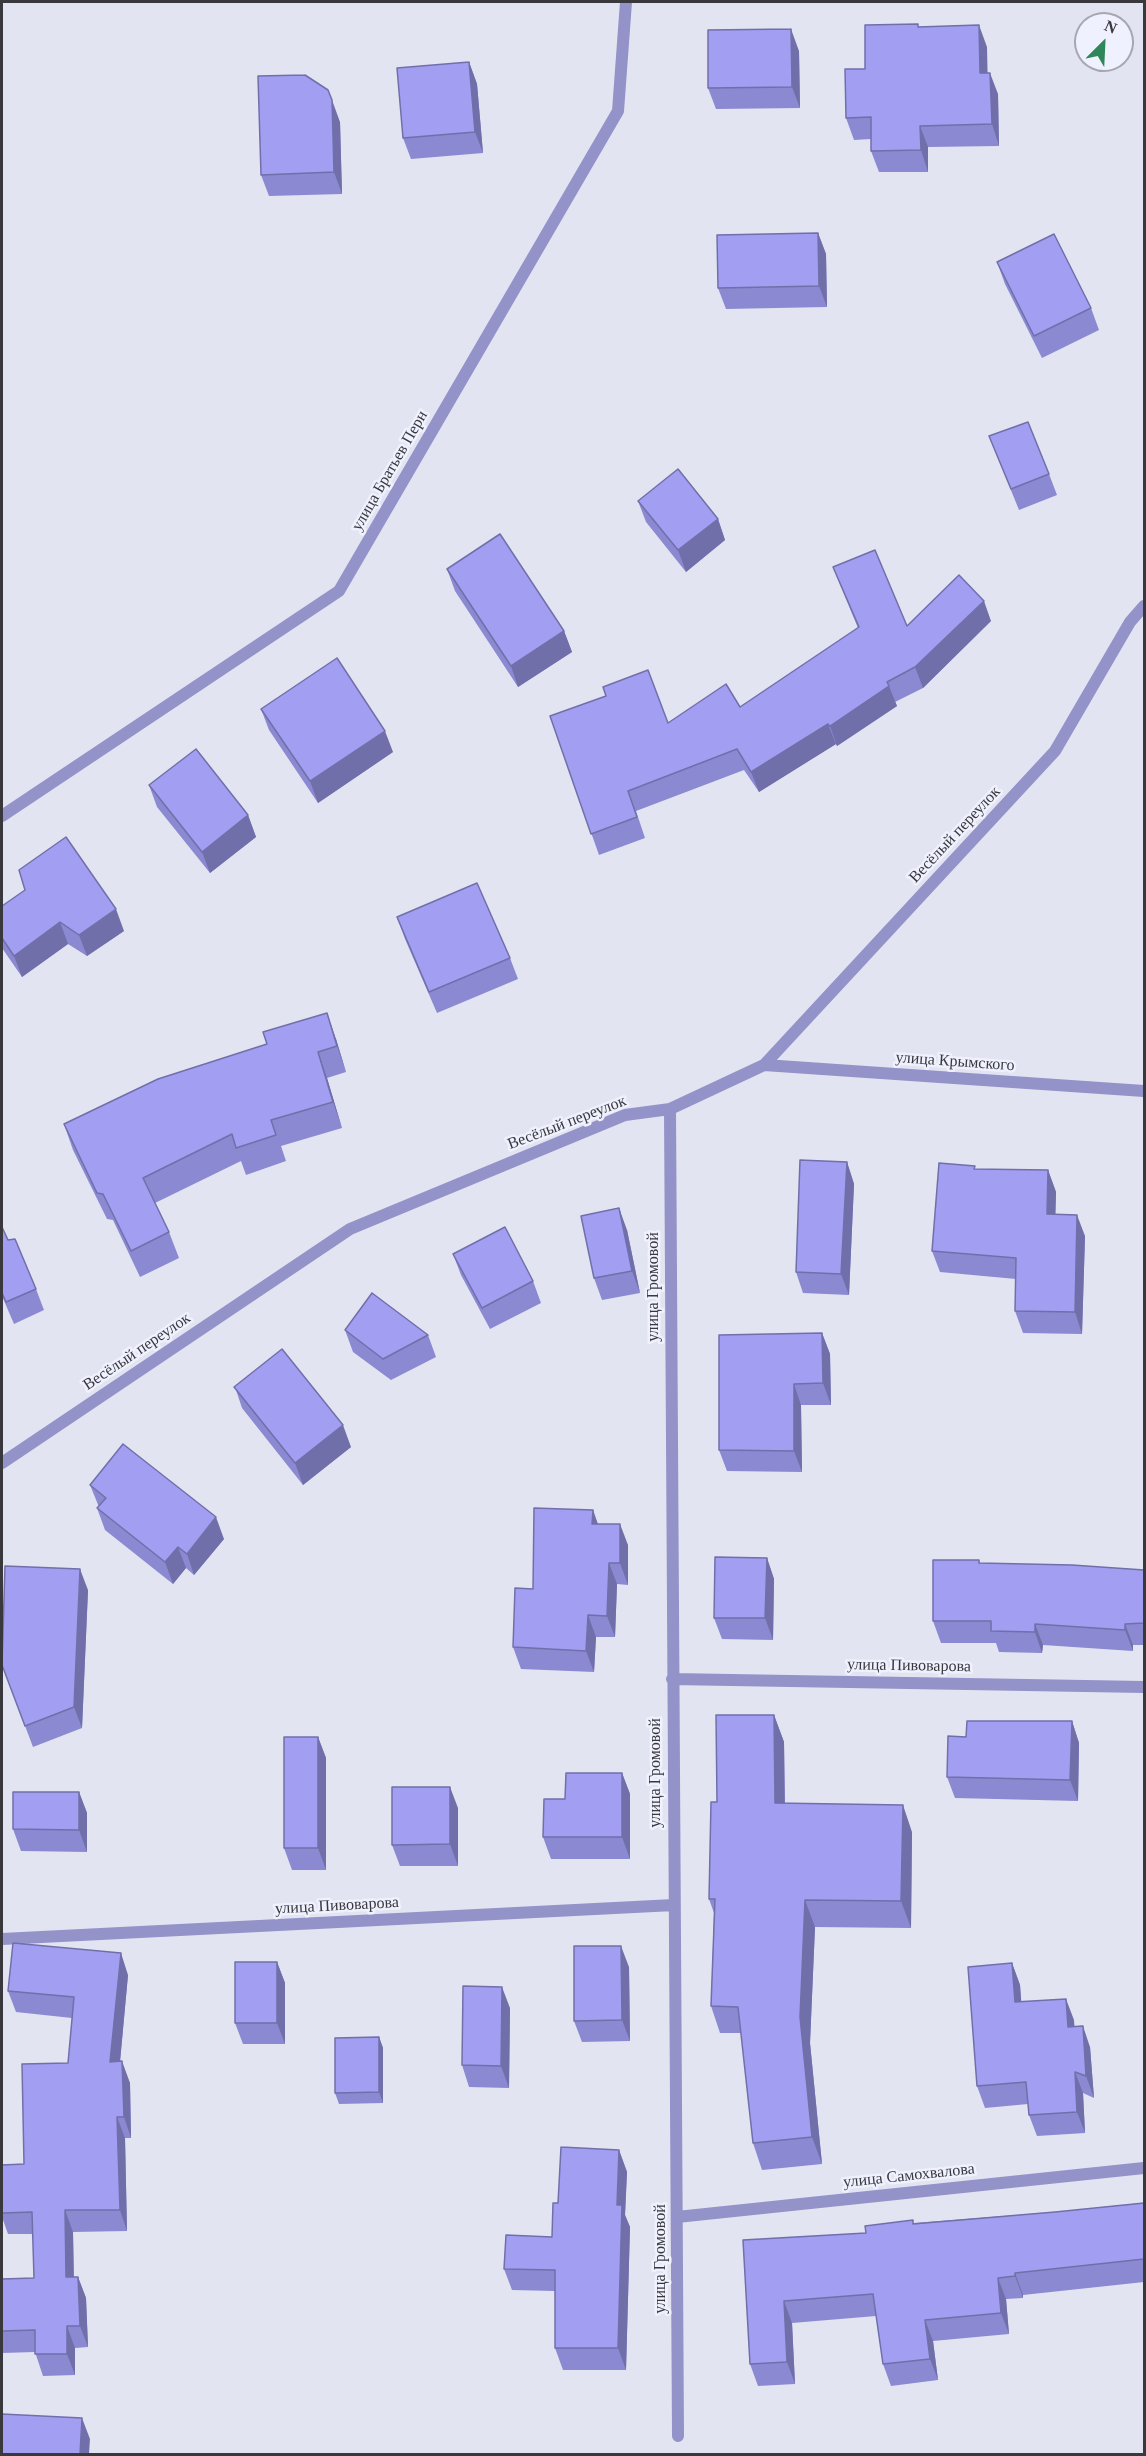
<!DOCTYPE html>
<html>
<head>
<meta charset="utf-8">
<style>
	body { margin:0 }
	#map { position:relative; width:1146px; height:2456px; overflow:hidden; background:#e3e4f1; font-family:"Times New Roman",serif }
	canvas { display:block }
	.frame { position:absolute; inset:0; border:3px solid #38383d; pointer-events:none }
	.north { position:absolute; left:1074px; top:12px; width:60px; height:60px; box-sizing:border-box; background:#f0f1fe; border:2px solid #a6a7b1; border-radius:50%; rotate:24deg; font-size:16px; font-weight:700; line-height:24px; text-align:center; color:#38383d }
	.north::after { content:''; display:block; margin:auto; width:21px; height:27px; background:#2f865a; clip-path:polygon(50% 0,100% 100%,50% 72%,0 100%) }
</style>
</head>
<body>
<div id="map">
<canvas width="1146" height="2456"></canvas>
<div class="frame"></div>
<div class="north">N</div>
</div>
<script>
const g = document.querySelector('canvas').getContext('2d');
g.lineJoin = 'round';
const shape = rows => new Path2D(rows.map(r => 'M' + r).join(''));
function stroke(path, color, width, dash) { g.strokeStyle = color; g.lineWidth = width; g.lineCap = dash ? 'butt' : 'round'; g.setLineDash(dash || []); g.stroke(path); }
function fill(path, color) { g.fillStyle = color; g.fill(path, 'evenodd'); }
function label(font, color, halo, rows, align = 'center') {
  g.font = font + ' "Times New Roman",serif'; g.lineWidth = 5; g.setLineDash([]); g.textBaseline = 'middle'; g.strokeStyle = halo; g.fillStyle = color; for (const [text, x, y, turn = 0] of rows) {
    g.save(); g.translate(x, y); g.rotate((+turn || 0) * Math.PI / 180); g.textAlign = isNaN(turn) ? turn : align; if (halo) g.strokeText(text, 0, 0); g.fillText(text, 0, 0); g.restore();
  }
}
stroke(shape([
	[2,816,339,591,618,111,626,2],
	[764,1065,1144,1091],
	[670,1109,678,2436],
	[2,1463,350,1229,625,1115,670,1109,764,1065,1055,751,1130,622,1144,606],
	[672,1679,1144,1687],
	[2,1939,674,1905],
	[677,2217,1144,2168]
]), '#9392c9', 12);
fill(shape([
	[919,27,987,47,987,73,998,94,999,146,928,147,928,172,879,172,871,151,871,139,854,140,846,118,865,69],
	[799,51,800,108,716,109,708,88],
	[469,62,477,84,483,153,411,159,403,138],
	[340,122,342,194,269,196,261,175],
	[818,233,826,254,827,307,726,309,718,288],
	[997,262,1091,308,1099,330,1042,358,1005,284],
	[989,436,1049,474,1057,495,1019,510],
	[638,501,718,519,725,540,686,572,646,522],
	[833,567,907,626,991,621,923,688,895,702,897,706,837,746,836,744,759,792,744,770,636,811,645,838,599,855,550,716,668,723,740,707,858,628,841,587],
	[447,569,564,631,572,652,518,687,455,591],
	[261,709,393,752,318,803,269,730],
	[149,785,248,815,256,837,210,873,157,807],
	[2,906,124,931,87,956,68,944,22,977,2,948],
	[397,917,510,958,518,979,437,1013,405,939],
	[336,1039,346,1072,327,1078,342,1128,281,1146,286,1161,246,1175,241,1161,155,1203,169,1232,179,1258,140,1277,113,1220,107,1219,73,1150,64,1124],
	[847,1162,854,1184,849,1295,803,1293,796,1272],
	[976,1169,1048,1170,1056,1192,1055,1215,1085,1236,1082,1334,1023,1333,1015,1311,1016,1279,940,1272,932,1251],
	[2,1227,8,1240,36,1289,44,1310,14,1324,2,1296],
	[627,1230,640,1293,602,1300,594,1278],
	[453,1254,533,1281,541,1303,490,1329,461,1275],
	[345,1330,428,1335,436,1357,391,1380,353,1352],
	[822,1333,830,1354,831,1405,801,1405,802,1472,727,1471,719,1450],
	[235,1387,351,1447,303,1485,242,1408],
	[90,1485,224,1539,194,1575,186,1568,173,1584,105,1530,97,1508,99,1507],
	[593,1510,598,1524,628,1545,628,1585,617,1584,615,1637,596,1637,594,1672,521,1669,513,1647,533,1589],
	[767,1558,774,1579,773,1640,722,1639,714,1618],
	[979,1560,980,1563,1144,1570,1144,1645,1133,1645,1133,1651,1043,1645,1042,1653,999,1652,996,1643,941,1643,933,1621],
	[88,1590,82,1728,33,1747,2,1665],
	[774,1715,784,1742,785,1803,912,1832,911,1928,815,1927,810,2043,822,2164,762,2170,753,2143,741,2033,720,2033,711,2006,714,1913,709,1899,717,1802],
	[1072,1721,1079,1743,1078,1801,955,1798,947,1777,966,1737],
	[318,1737,326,1758,326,1870,292,1870,284,1848],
	[622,1773,630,1794,630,1859,551,1859,543,1837,565,1799],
	[79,1792,87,1813,87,1852,21,1851,13,1829],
	[458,1808,458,1866,400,1866,392,1845],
	[277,1962,285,1983,285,2044,243,2044,235,2023],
	[1012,1963,1020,1985,1021,2001,1074,2020,1074,2026,1090,2047,1094,2098,1083,2093,1085,2133,1037,2136,1029,2115,1028,2104,985,2108,977,2086],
	[629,1967,630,2041,582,2042,574,2021],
	[128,1975,120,2062,130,2083,131,2138,125,2138,127,2231,73,2232,74,2277,78,2277,86,2298,88,2347,75,2348,75,2375,43,2376,35,2352,2,2353,2,2279,34,2278,33,2234,8,2234,2,2217,2,2165,24,2164,68,2063,72,2018,16,2012,8,1991],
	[510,2008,509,2088,469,2087,462,2065],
	[379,2037,383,2048,383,2103,339,2104,335,2093],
	[619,2150,627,2172,625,2215,630,2227,626,2370,563,2370,555,2348,555,2291,512,2290,504,2269,552,2237,558,2203],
	[1144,2203,1144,2282,1023,2295,1023,2298,1006,2299,1009,2334,933,2341,938,2380,891,2386,883,2364,876,2316,792,2323,795,2384,758,2386,750,2364,743,2240,866,2233,914,2223,1055,2212]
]), '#8b89d1');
fill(shape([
	[979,25,987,47,988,94,980,73],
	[791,29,799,51,800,108,792,87],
	[469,62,477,84,483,153,475,132],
	[990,73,998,94,999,146,992,124],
	[332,100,340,122,342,194,334,172],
	[920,126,928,147,928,172,921,150],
	[818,233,826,254,827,307,819,286],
	[718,519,725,540,686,572,678,550],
	[984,601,991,621,923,688,915,667],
	[564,631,572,652,518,687,511,666],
	[889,686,897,706,837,746,830,726],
	[828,724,836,744,759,792,751,772],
	[385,731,393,752,318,803,310,781],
	[248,815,256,837,210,873,202,852],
	[116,909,124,931,87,956,79,935],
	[60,922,68,944,22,977,14,956],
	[327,1013,336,1039,346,1072,337,1046],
	[318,1052,327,1078,342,1128,333,1102],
	[847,1162,854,1184,849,1295,841,1274],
	[1048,1170,1056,1192,1055,1236,1047,1214],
	[619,1208,627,1230,640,1293,632,1271],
	[1077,1215,1085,1236,1082,1334,1075,1312],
	[822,1333,830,1354,831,1405,823,1383],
	[794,1384,801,1405,802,1472,794,1451],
	[343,1425,351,1447,303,1485,295,1463],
	[593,1510,600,1531,592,1524],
	[216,1517,224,1539,194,1575,187,1554],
	[620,1524,628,1545,628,1585,620,1563],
	[178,1547,186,1568,173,1584,165,1562],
	[767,1558,774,1579,773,1640,765,1618],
	[609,1563,617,1584,615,1637,607,1616],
	[80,1569,88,1590,82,1728,74,1707],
	[588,1615,596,1637,594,1672,586,1651],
	[1035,1624,1043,1645,1042,1653,1035,1632],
	[1125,1624,1133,1645,1133,1651,1125,1630],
	[774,1715,784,1742,785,1830,775,1803],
	[1072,1721,1079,1743,1078,1801,1070,1780],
	[318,1737,326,1758,326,1870,318,1848],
	[622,1773,630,1794,630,1859,622,1837],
	[450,1787,458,1808,458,1866,450,1844],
	[79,1792,87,1813,87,1852,79,1830],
	[903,1805,912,1832,911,1928,901,1901],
	[805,1900,815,1927,810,2043,822,2164,812,2137,800,2017],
	[621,1946,629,1967,630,2041,622,2020],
	[121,1953,128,1975,118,2083,110,2062],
	[277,1962,285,1983,285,2044,277,2023],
	[1012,1963,1020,1985,1023,2023,1015,2002],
	[502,1987,510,2008,509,2088,501,2066],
	[1066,1999,1074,2020,1076,2049,1068,2027],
	[1083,2026,1090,2047,1094,2098,1086,2076],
	[379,2037,383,2048,383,2103,379,2092],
	[122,2061,130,2083,131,2138,124,2117],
	[1075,2072,1083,2093,1085,2133,1077,2112],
	[117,2117,125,2138,127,2231,120,2210],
	[619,2150,627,2172,625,2215,630,2227,626,2370,618,2348,617,2205],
	[65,2210,73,2232,74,2299,66,2277],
	[1015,2273,1023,2295,1023,2298,1015,2276],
	[78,2277,86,2298,88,2347,80,2326],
	[998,2278,1006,2299,1009,2334,1001,2313],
	[784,2301,792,2323,795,2384,787,2362],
	[925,2320,933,2341,938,2380,930,2359],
	[67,2326,75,2348,75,2375,67,2354],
	[82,2418,90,2439,89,2454,80,2454]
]), '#716faa');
const building = shape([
	[918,24,918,27,979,25,980,73,990,73,992,124,920,126,921,150,871,151,871,117,846,118,845,69,865,69,865,25,918,24],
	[791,29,792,87,708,88,708,30,791,29],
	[469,62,475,132,403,138,397,68,469,62],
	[305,75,328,90,332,100,334,172,261,175,258,76,305,75],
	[818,233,819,286,718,288,717,235,818,233],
	[1054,234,1091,308,1034,336,997,262,1054,234],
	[1028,422,1049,474,1011,489,989,436,1028,422],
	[678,469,718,519,678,550,638,501,678,469],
	[500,534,564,631,511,666,447,569,500,534],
	[875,550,907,626,959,575,984,601,915,667,887,682,889,686,830,726,828,724,751,772,737,749,628,791,637,817,591,834,550,716,606,696,603,687,648,670,668,723,726,684,740,707,859,627,833,567,875,550],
	[337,658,385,731,310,781,261,709,337,658],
	[196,749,248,815,202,852,149,785,196,749],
	[66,837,116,909,79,935,60,922,14,956,2,938,2,906,25,890,19,870,66,837],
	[477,883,510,958,429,992,397,917,477,883],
	[327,1013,337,1046,318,1052,333,1102,271,1120,276,1135,236,1148,232,1134,143,1178,169,1232,131,1251,103,1194,97,1193,64,1124,158,1079,267,1044,263,1032,327,1013],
	[800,1160,847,1162,841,1274,796,1272,800,1160],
	[939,1163,975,1166,974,1169,1048,1170,1047,1214,1077,1215,1075,1312,1015,1311,1016,1258,932,1251,939,1163],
	[619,1208,632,1271,594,1278,581,1216,619,1208],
	[2,1227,8,1240,15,1239,36,1289,6,1302,2,1293,2,1227],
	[505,1227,533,1281,482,1308,453,1254,505,1227],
	[372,1293,428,1335,383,1359,345,1330,372,1293],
	[822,1333,823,1383,794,1384,794,1451,719,1450,719,1335,822,1333],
	[282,1349,343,1425,295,1463,234,1387,282,1349],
	[123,1444,216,1517,187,1554,178,1547,165,1562,97,1508,106,1498,90,1485,123,1444],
	[534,1508,593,1510,592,1524,620,1524,620,1563,609,1563,607,1616,588,1615,586,1651,513,1647,515,1588,533,1589,534,1508],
	[715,1557,767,1558,765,1618,714,1618,715,1557],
	[933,1560,979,1560,979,1563,1072,1565,1144,1570,1144,1623,1125,1624,1125,1630,1035,1624,1035,1632,991,1631,991,1621,933,1621,933,1560],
	[5,1566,80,1569,74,1707,25,1726,2,1665,5,1566],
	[716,1715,774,1715,775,1803,903,1805,901,1901,805,1900,800,2017,812,2137,753,2143,738,2007,711,2006,715,1899,709,1899,711,1802,717,1802,716,1715],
	[967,1721,1072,1721,1070,1780,947,1777,948,1736,966,1737,967,1721],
	[284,1737,318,1737,318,1848,284,1848,284,1737],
	[566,1773,622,1773,622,1837,543,1837,544,1799,565,1799,566,1773],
	[392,1787,450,1787,450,1844,392,1845,392,1787],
	[13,1792,79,1792,79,1830,13,1829,13,1792],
	[13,1943,121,1953,110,2062,122,2061,124,2117,117,2117,120,2210,65,2210,66,2277,78,2277,80,2326,67,2326,67,2354,35,2354,35,2330,2,2331,2,2279,34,2278,32,2212,2,2213,2,2165,24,2164,22,2064,68,2063,74,1997,8,1991,13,1943],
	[574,1946,621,1946,622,2020,574,2021,574,1946],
	[235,1962,277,1962,277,2023,235,2023,235,1962],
	[1012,1963,1015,2002,1066,1999,1068,2027,1083,2026,1086,2076,1075,2072,1077,2112,1029,2115,1026,2082,977,2086,968,1967,1012,1963],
	[463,1986,502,1987,501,2066,462,2065,463,1986],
	[379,2037,379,2092,335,2093,335,2038,379,2037],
	[561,2147,619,2150,617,2205,622,2205,618,2348,555,2348,555,2270,504,2269,506,2235,552,2237,553,2203,558,2203,561,2147],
	[1144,2203,1144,2259,1015,2273,1015,2276,998,2278,1001,2313,925,2320,930,2359,883,2364,873,2294,784,2301,787,2362,750,2364,743,2240,866,2233,865,2226,913,2220,913,2224,1055,2212,1144,2203],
	[2,2414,82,2418,80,2454,2,2454,2,2414]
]);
fill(building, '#a29ff3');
stroke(building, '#716faa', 1.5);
label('16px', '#38383d', '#f0f1fe', [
	["улица Братьев Перн",390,471,-60],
	["Весёлый переулок",955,835,-47],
	["улица Крымского",955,1062,4],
	["Весёлый переулок",567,1123,-21],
	["улица Громовой",654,1287,-90],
	["Весёлый переулок",137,1352,-34],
	["улица Пивоварова",909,1666,1],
	["улица Громовой",656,1773,-90],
	["улица Пивоварова",337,1906,-3],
	["улица Самохвалова",909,2176,-6],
	["улица Громовой",661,2259,-90]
]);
</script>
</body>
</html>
